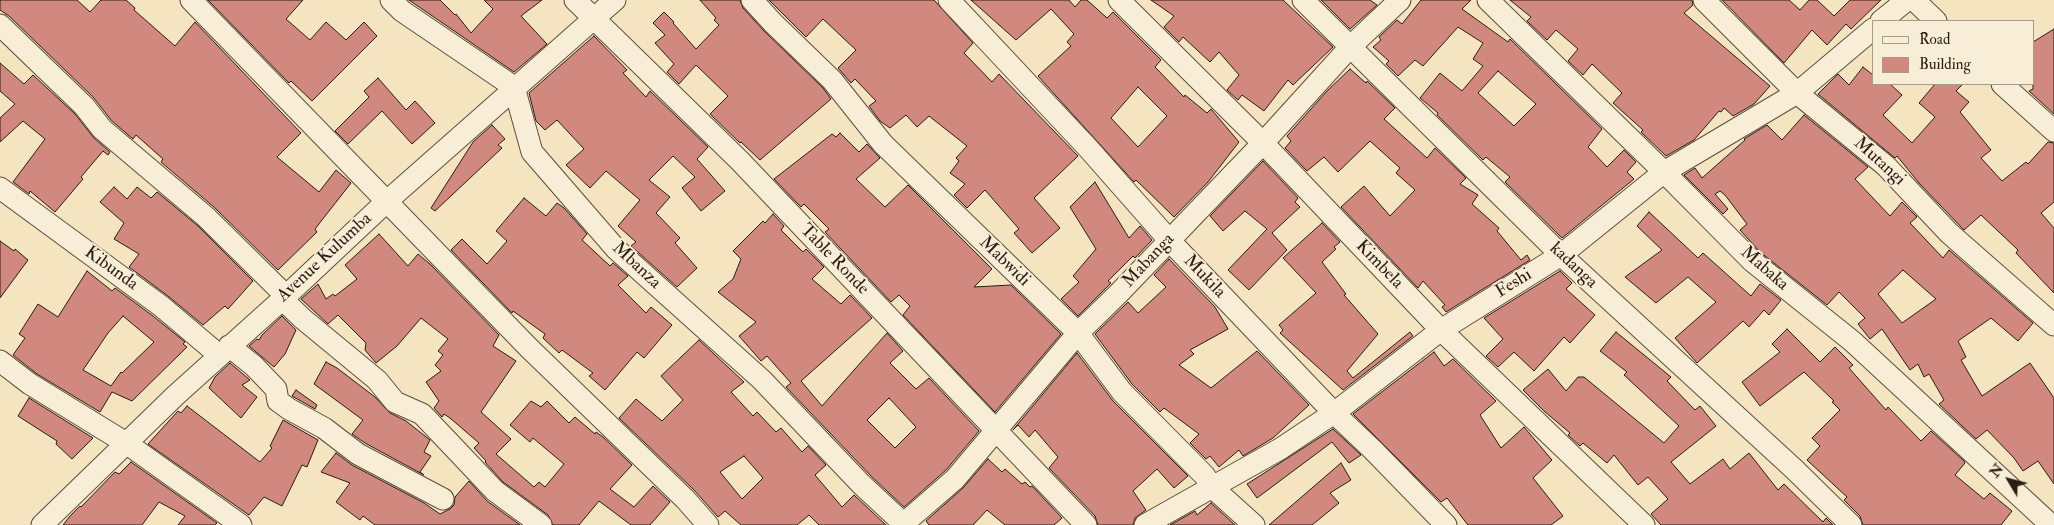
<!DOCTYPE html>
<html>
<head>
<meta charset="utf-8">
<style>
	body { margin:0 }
	#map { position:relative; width:2054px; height:525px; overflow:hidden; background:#f5e4c0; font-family:"IM FELL Double Pica",serif }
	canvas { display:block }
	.legend { position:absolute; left:1872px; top:20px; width:162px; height:65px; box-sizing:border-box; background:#f8edd6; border:1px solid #a69a88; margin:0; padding:6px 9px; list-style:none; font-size:15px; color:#2a1d13 }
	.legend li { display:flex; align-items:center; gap:10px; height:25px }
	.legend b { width:25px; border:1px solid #a69a88 }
	.north { position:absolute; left:1984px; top:455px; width:50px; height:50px; -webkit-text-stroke:4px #f8edd6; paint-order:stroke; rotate:307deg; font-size:14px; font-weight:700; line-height:20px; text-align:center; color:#2a1d13 }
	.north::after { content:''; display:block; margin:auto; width:18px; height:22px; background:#2a1d13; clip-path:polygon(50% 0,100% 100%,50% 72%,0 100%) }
</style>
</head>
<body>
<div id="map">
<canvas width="2054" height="525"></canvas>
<ul class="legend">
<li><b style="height:6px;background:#f8edd6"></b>Road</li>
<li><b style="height:14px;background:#d1887e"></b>Building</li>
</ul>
<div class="north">N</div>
</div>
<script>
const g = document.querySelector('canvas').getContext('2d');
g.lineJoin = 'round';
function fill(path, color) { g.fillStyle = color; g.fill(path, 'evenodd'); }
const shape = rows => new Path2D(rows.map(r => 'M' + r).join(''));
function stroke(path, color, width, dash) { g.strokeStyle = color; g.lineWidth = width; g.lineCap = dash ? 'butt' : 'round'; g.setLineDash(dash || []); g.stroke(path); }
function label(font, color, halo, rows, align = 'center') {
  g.font = font + ' "IM FELL Double Pica",serif'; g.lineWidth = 4; g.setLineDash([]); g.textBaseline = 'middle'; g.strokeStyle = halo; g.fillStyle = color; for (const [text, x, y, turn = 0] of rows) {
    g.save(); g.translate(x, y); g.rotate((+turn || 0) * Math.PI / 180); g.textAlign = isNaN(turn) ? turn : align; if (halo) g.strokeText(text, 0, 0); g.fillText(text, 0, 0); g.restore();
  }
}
const building = shape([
	[0,0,77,0,90,12,101,0,126,0,135,8,134,10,175,46,195,22,301,133,277,157,319,192,336,170,351,183,315,229,317,232,278,270,215,208,161,162,163,159,136,135,133,139,111,120,93,97,9,16,0,10,0,0],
	[208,0,303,0,286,19,310,40,326,22,346,40,364,22,377,36,312,101,291,81,289,83,208,0],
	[409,0,440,0,455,15,456,14,471,33,493,9,484,0,542,0,521,16,547,44,514,72,409,0],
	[700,0,740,0,743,8,764,31,823,88,831,99,760,160,741,142,740,143,710,114,728,96,696,65,679,84,667,72,674,64,655,43,665,35,653,23,664,12,674,22,673,23,696,49,719,25,714,20,716,18,700,0],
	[769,0,934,0,973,43,964,53,992,82,999,74,1078,156,1034,198,1060,228,1032,253,1014,233,1019,229,985,190,967,208,954,195,965,184,950,173,959,161,956,158,967,146,929,116,917,127,906,115,890,128,880,121,869,106,876,101,855,79,851,83,838,68,856,50,823,19,806,37,769,0],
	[971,0,1069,0,1075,7,1081,0,1087,0,1107,18,1113,12,1161,60,1155,67,1184,97,1185,95,1207,113,1211,109,1239,142,1208,182,1174,217,1136,180,1134,182,1038,76,1071,46,1067,42,1074,34,1051,9,1016,40,971,0],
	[1138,87,1167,116,1138,147,1111,118,1138,87],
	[1151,0,1283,0,1333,47,1293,85,1288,80,1264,111,1242,95,1238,100,1227,90,1239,75,1219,52,1210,62,1183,37,1179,42,1164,27,1174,16,1151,0],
	[1321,0,1370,0,1377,5,1350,29,1321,0],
	[1421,0,1471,0,1462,9,1508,42,1510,39,1602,129,1588,147,1607,167,1624,150,1636,162,1627,172,1634,179,1562,238,1505,182,1510,177,1486,157,1483,160,1437,115,1438,113,1420,98,1440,73,1462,91,1483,66,1473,59,1483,43,1458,27,1423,66,1415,60,1398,76,1386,64,1389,61,1373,47,1381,40,1379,37,1397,20,1402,24,1421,0],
	[1498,71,1536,104,1514,126,1478,93,1498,71],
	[1510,0,1692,0,1693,5,1684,13,1770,86,1754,104,1733,116,1724,108,1721,112,1719,111,1694,140,1666,156,1641,132,1643,130,1613,103,1622,93,1592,64,1583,75,1568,61,1578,49,1556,30,1547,40,1527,21,1531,17,1510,0],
	[1722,0,1789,0,1800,10,1809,0,1817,0,1834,16,1850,0,1881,0,1851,29,1846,24,1827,45,1812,30,1784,63,1722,0],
	[2054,29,2054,114,2029,91,2033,89,2033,42,2054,29],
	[594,36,627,70,623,73,646,97,650,91,708,147,697,159,725,191,701,211,682,188,695,177,673,156,649,180,670,197,656,213,680,238,675,243,697,268,677,287,631,246,636,242,618,226,640,200,606,171,590,188,566,165,584,149,557,120,545,130,536,121,529,93,594,36],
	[0,63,24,84,33,75,75,114,94,138,110,152,108,155,103,151,81,177,83,179,55,212,30,191,29,194,13,182,45,139,23,121,0,142,0,118,15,104,0,91,0,63],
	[1863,67,1873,75,1873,84,1890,84,1902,95,1883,115,1912,143,1935,117,1919,103,1935,84,1963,84,1956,91,1969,102,1960,112,1991,150,1981,158,2002,181,2026,162,2028,164,2048,142,2054,143,2054,202,2041,213,2054,228,2054,293,2016,253,2018,250,1981,215,1964,230,1919,183,1897,156,1895,158,1818,94,1838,74,1849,85,1863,67],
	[1350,69,1366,83,1367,81,1395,108,1384,119,1427,158,1435,148,1466,178,1460,184,1478,195,1472,204,1499,228,1497,231,1521,260,1527,255,1530,260,1446,312,1442,307,1445,305,1423,281,1418,288,1341,207,1364,186,1390,216,1415,190,1396,173,1400,168,1370,141,1338,172,1324,157,1307,171,1285,148,1291,141,1287,136,1327,91,1350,69],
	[378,78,406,110,415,101,435,123,412,144,382,111,348,144,335,131,369,97,364,91,378,78],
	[1804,115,1868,167,1855,179,1890,216,1902,202,1917,217,1910,223,1943,258,1949,250,2033,323,2018,341,1991,318,1958,341,1966,357,1961,360,1982,396,2030,363,2054,398,2054,484,2038,461,2023,471,2014,458,1987,430,1976,439,1939,404,1944,400,1929,374,1924,377,1918,364,1910,370,1882,329,1870,339,1858,324,1865,318,1839,292,1827,305,1760,252,1740,230,1747,224,1725,195,1720,191,1715,194,1728,209,1723,214,1684,175,1695,168,1702,178,1745,140,1744,139,1767,125,1782,140,1804,115],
	[1903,270,1936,299,1902,323,1878,294,1903,270],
	[492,125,505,139,498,145,502,148,435,211,431,208,473,142,492,125],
	[840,133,859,152,867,144,880,158,856,179,885,207,908,185,992,269,974,287,1011,285,1061,334,995,412,903,315,910,306,899,295,891,302,825,232,829,229,804,204,801,207,774,179,832,134,836,137,840,133],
	[1263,161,1298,198,1295,202,1300,207,1272,233,1287,250,1249,290,1228,270,1267,229,1245,211,1223,231,1210,216,1263,161],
	[1095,182,1129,238,1140,226,1152,240,1135,258,1133,256,1108,281,1111,283,1078,316,1061,299,1079,282,1073,276,1096,249,1070,207,1095,182],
	[114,187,127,199,137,187,151,198,157,192,198,226,253,281,228,309,225,306,203,325,168,296,129,267,139,254,114,239,124,223,100,202,114,187],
	[524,198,546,216,557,203,564,208,587,234,582,240,610,266,613,263,628,276,618,285,646,313,651,307,672,325,644,358,637,352,605,390,589,376,593,373,562,350,559,353,543,338,545,334,513,311,512,313,451,250,462,239,487,264,507,241,496,231,524,198],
	[1649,212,1698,258,1703,253,1751,296,1760,284,1781,300,1769,315,1764,310,1749,327,1743,321,1697,363,1675,338,1716,302,1688,277,1656,303,1625,277,1662,250,1637,226,1649,212],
	[773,214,784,226,781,230,803,252,806,249,824,267,812,279,841,304,850,295,872,318,801,381,822,406,887,333,903,351,890,363,916,389,929,378,979,431,946,470,904,507,872,477,786,387,791,383,767,356,761,361,739,336,756,322,718,292,733,279,741,259,733,251,763,221,765,223,773,214],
	[889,398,916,427,895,448,867,420,889,398],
	[1322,223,1340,242,1334,247,1336,249,1322,262,1346,294,1344,295,1378,334,1347,371,1353,378,1410,332,1413,336,1343,390,1280,333,1283,330,1279,325,1316,293,1283,258,1322,223],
	[379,234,408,266,418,254,430,264,499,335,493,346,516,361,481,412,511,439,496,454,534,487,539,482,545,487,564,464,533,438,530,442,510,425,531,401,541,407,547,401,569,423,575,417,595,434,596,432,603,437,632,465,610,489,634,507,653,486,670,502,650,525,631,525,599,501,579,525,553,525,548,515,503,482,485,462,486,461,474,448,479,443,450,418,444,414,442,417,434,408,439,401,426,382,441,371,435,365,443,355,438,351,448,339,421,318,397,346,376,363,365,350,366,343,338,315,328,324,301,299,318,284,326,299,333,294,335,296,357,279,345,265,379,234],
	[0,241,14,251,15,249,28,260,0,298,0,241],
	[1169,259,1215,307,1228,329,1190,350,1194,354,1179,365,1211,388,1257,351,1309,405,1273,438,1243,456,1239,450,1219,467,1210,456,1206,459,1190,443,1199,434,1164,408,1160,412,1132,384,1095,334,1128,302,1138,313,1166,287,1154,275,1169,259],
	[87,271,112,291,115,288,153,316,185,342,183,344,187,347,132,401,112,392,100,412,37,374,13,355,25,338,19,334,38,304,58,317,87,271],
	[123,316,154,342,122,373,121,372,111,386,83,370,108,333,123,316],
	[1560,271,1572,283,1566,289,1595,315,1570,343,1564,337,1534,371,1514,352,1498,367,1486,356,1503,339,1484,318,1560,271],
	[282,316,296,330,285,354,274,367,249,346,257,339,259,340,262,335,282,316],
	[1787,329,1820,362,1835,347,1853,365,1849,368,1886,410,1888,407,1921,441,1931,431,1964,461,1965,463,1955,475,1984,499,1990,493,2012,511,2001,525,1863,525,1860,516,1844,500,1847,497,1807,460,1820,446,1812,438,1840,410,1832,402,1834,401,1804,372,1760,406,1742,382,1780,352,1772,344,1787,329],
	[1616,332,1671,377,1667,381,1695,410,1700,406,1716,426,1671,462,1690,484,1723,459,1730,469,1749,453,1778,490,1784,484,1823,522,1826,518,1833,525,1661,525,1651,514,1668,499,1648,477,1638,485,1614,455,1607,463,1583,443,1580,446,1568,435,1570,433,1544,411,1523,390,1548,369,1566,391,1578,377,1584,377,1664,443,1679,426,1624,375,1627,372,1600,351,1616,332],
	[699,340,744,382,731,392,753,416,757,412,776,432,781,428,802,452,808,446,826,465,815,475,842,507,854,495,886,525,819,525,809,515,797,525,741,525,725,511,718,517,694,490,619,418,636,399,662,421,683,400,661,376,699,340],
	[744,456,763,478,742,499,720,472,744,456],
	[1434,352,1444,366,1453,359,1496,401,1480,415,1501,448,1524,427,1552,460,1533,478,1563,516,1551,525,1468,525,1447,498,1441,502,1353,414,1434,352],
	[1077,353,1113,401,1188,476,1174,488,1157,469,1133,491,1146,510,1135,518,1133,525,1098,525,1095,516,1049,468,1058,457,1035,430,1029,437,1018,425,1013,430,1077,353],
	[326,362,337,368,375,397,390,413,406,421,430,440,424,452,431,456,420,472,424,475,365,443,352,434,363,420,314,384,326,362],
	[230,363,250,380,242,385,257,397,241,418,209,388,215,377,230,363],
	[296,390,317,405,315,409,292,396,296,390],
	[29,398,93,438,72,459,56,444,57,441,18,416,29,398],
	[187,406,260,462,272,448,270,446,283,420,318,440,307,467,302,465,282,506,264,497,249,515,148,444,178,411,181,413,187,406],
	[1333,429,1361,455,1349,463,1332,442,1257,498,1247,484,1333,429],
	[336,453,352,465,424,503,440,514,450,509,454,505,455,497,469,481,487,501,520,525,375,525,363,516,360,520,336,502,350,483,321,472,336,453],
	[988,459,1002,472,1005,469,1022,484,1025,482,1030,487,1032,486,1062,518,1054,525,1005,525,987,510,973,525,929,525,926,521,963,488,988,459],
	[131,462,217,523,215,525,178,525,185,516,159,502,142,525,63,525,70,516,80,506,81,507,115,472,119,474,131,462],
	[1341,463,1351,480,1330,493,1339,503,1312,525,1269,525,1341,463],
	[1211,503,1235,525,1170,525,1195,511,1197,515,1211,503]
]);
fill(building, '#d1887e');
stroke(building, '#2a1d13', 1);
const minor = shape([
	[191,0,529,348,685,499,708,525],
	[391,0,402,11,514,87,532,152,616,249,762,380,861,484,905,525],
	[575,0,740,161,1086,525],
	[752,0,773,23,832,80,883,144,1078,333,1122,392,1204,475,1213,488,1254,525],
	[949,0,1088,148,1169,240,1334,413,1373,450,1446,525],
	[1119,0,1263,143,1441,330,1644,525],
	[1303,0,1561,255,1794,469,1851,525],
	[1488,0,1664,172,1752,261,1852,341,2051,525],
	[1704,0,1797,93,1886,166,1949,233,2054,325],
	[1914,0,1936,21],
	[1881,21,1907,0],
	[0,25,84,106,102,129,206,217,286,296],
	[2002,84,2054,131],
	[0,188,161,306,219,355],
	[281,298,303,319,377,380,395,402,422,414,495,491,541,525],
	[229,346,254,366,276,389,278,401,289,409,324,428,358,454,443,499],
	[0,361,30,384,126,443,241,525],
	[42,525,176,395,286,296,386,202,615,0],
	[902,525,955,479,1078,333,1119,293,1263,143,1351,46,1400,0],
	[1145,525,1280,449,1334,413,1441,330,1561,255,1664,172,1797,93,1873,29]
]);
stroke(minor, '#5d4f3e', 23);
stroke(minor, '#f8edd6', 21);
label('18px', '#2a1d13', '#f8edd6', [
	["Mutangi",1879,162,42],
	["Avenue Kulumba",325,258,-43],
	["Table Ronde",834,260,46],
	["Mabanga",1149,261,-47],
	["Mabwidi",1004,262,44],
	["Kimbela",1379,265,46],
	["Mbanza",636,266,43],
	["kadanga",1573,266,43],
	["Kibunda",111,269,36],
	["Mabaka",1764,269,41],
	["Mukila",1204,277,46],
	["Feshi",1514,284,-32]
]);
</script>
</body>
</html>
